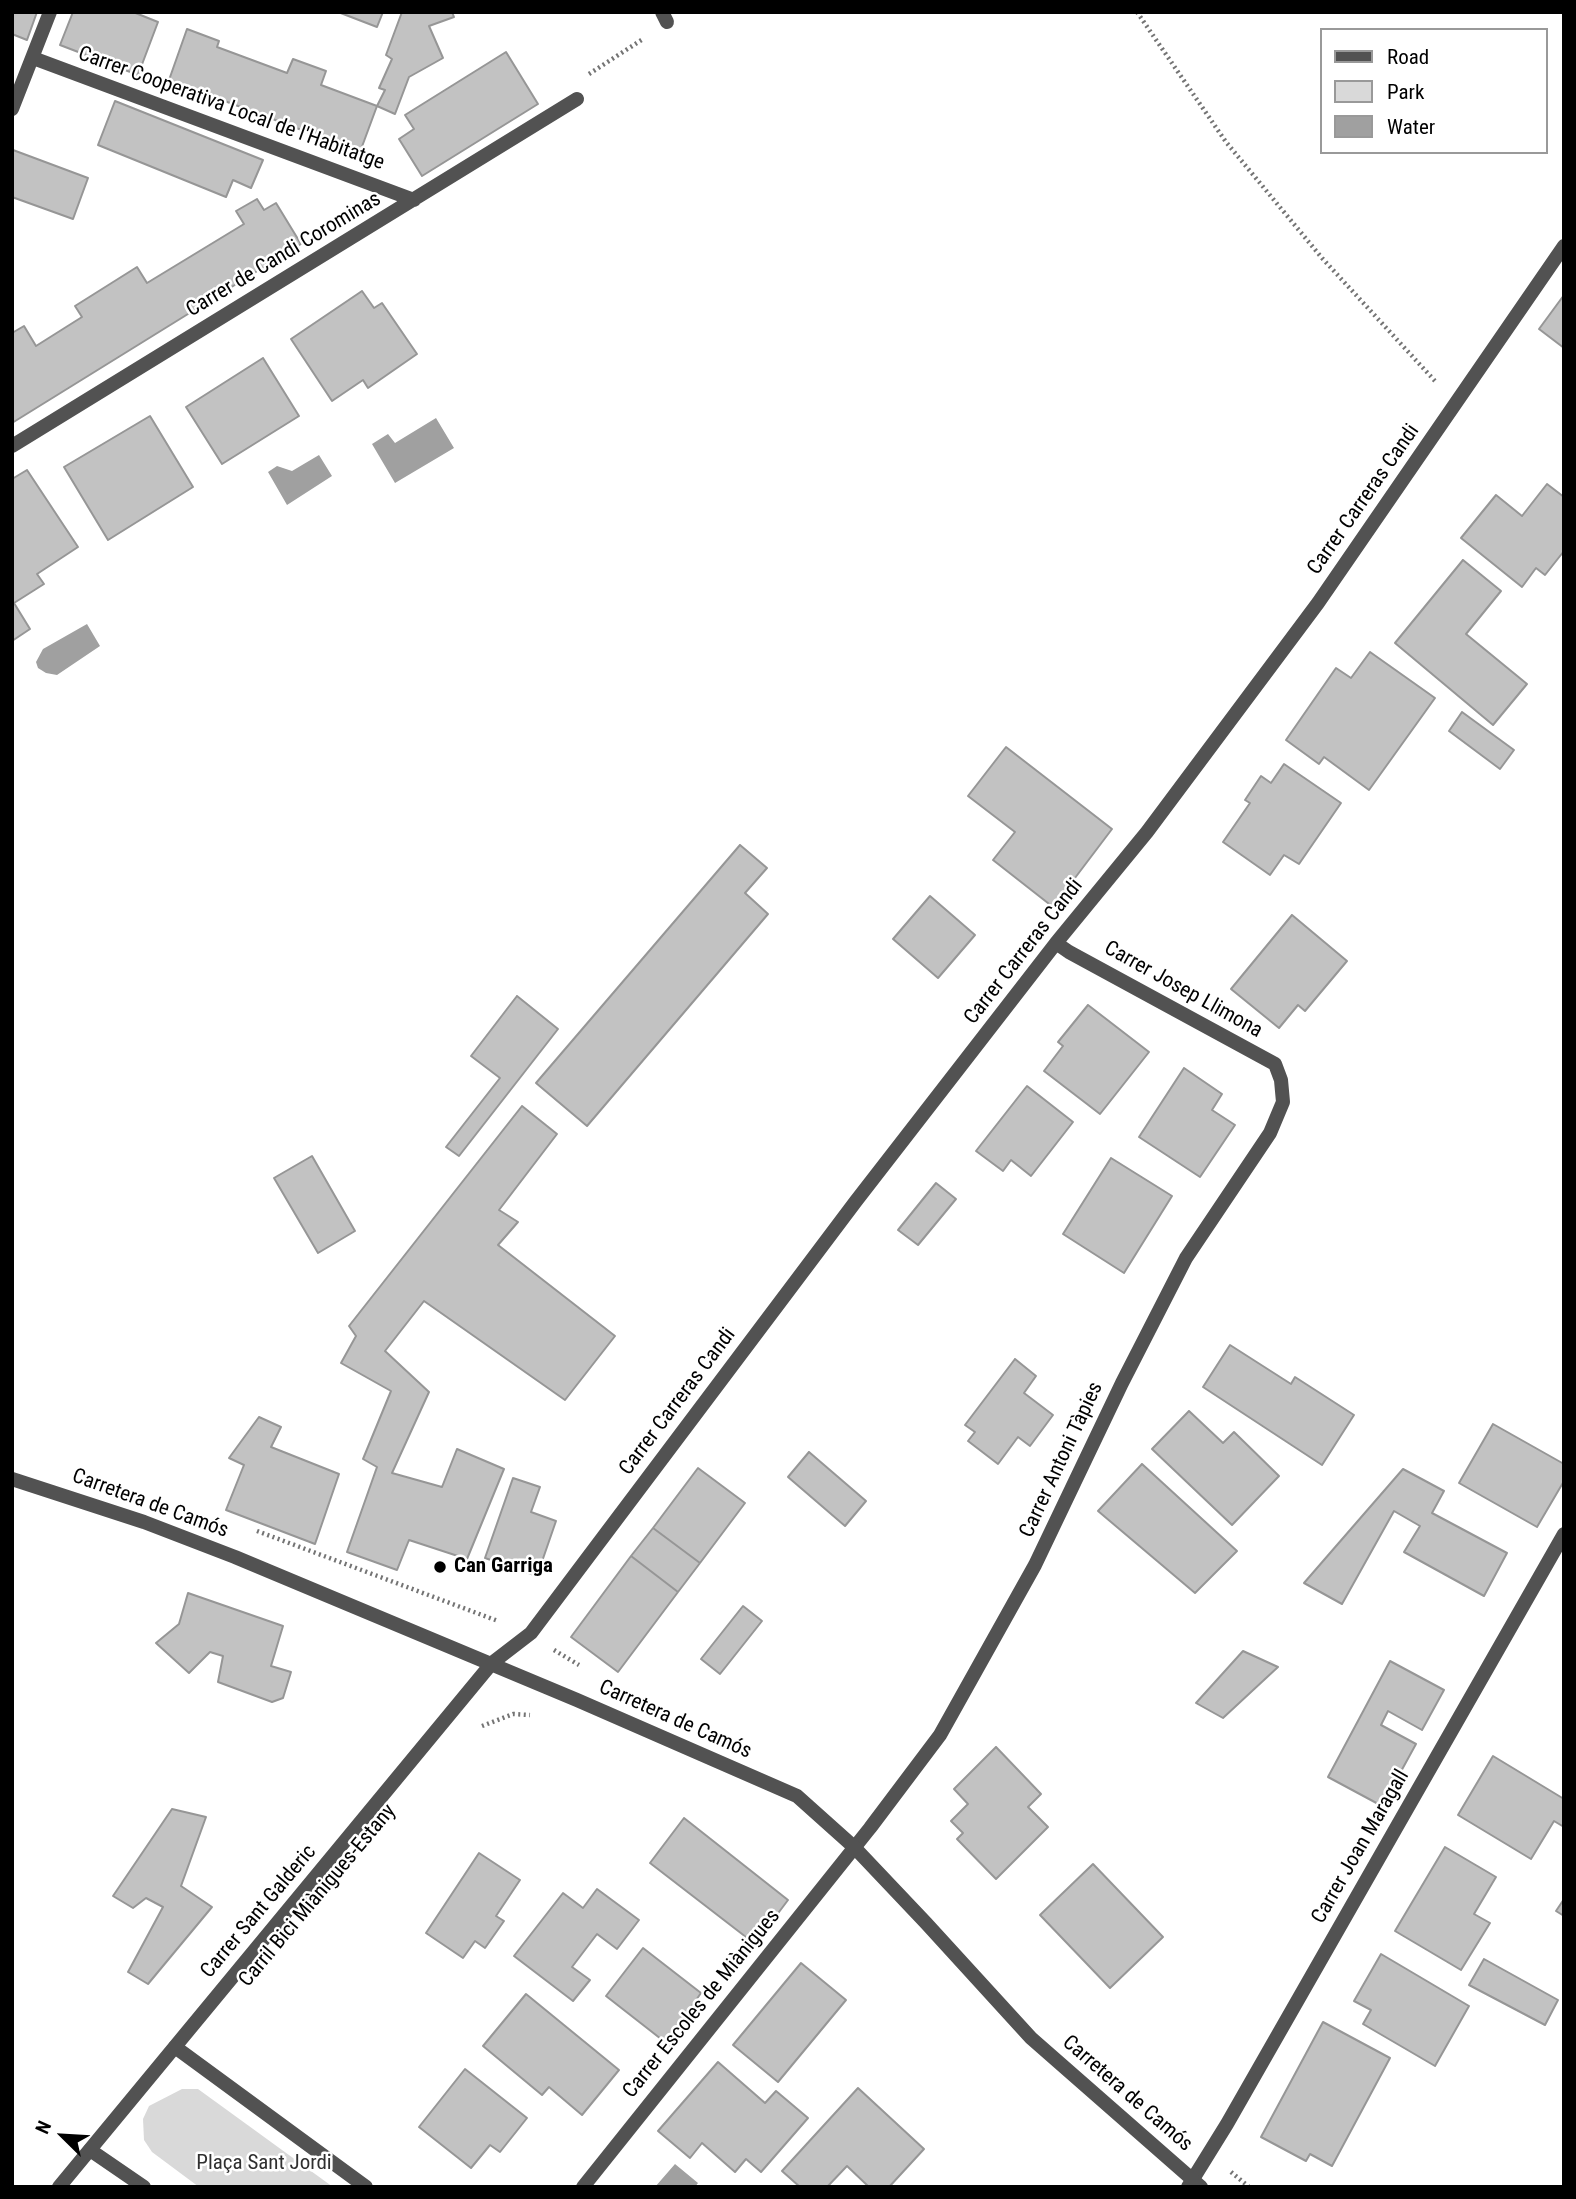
<!DOCTYPE html>
<html>
<head>
<meta charset="utf-8">
<style>
	body { margin:0 }
	#map { position:relative; width:1576px; height:2199px; overflow:hidden; background:#fff; font-family:"Roboto Condensed",sans-serif }
	canvas { display:block }
	.frame { position:absolute; inset:0; border:14px solid #000; pointer-events:none }
	.legend { position:absolute; left:1320px; top:28px; width:228px; height:126px; box-sizing:border-box; background:#fff; border:2px solid #999; margin:0; padding:9px 12px; list-style:none; font-size:21px; color:#000 }
	.legend li { display:flex; align-items:center; gap:14px; height:35px }
	.legend b { width:35px; border:2px solid #999 }
	.north { position:absolute; left:28px; top:2101px; width:70px; height:70px; -webkit-text-stroke:5px #fff; paint-order:stroke; rotate:294deg; font-size:19px; font-weight:700; line-height:28px; text-align:center; color:#000 }
	.north::after { content:''; display:block; margin:auto; width:24px; height:32px; background:#000; clip-path:polygon(50% 0,100% 100%,50% 72%,0 100%) }
</style>
</head>
<body>
<div id="map">
<canvas width="1576" height="2199"></canvas>
<div class="frame"></div>
<ul class="legend">
<li><b style="height:9px;background:#525252"></b>Road</li>
<li><b style="height:19px;background:#d9d9d9"></b>Park</li>
<li><b style="height:19px;background:#a0a0a0"></b>Water</li>
</ul>
<div class="north">N</div>
</div>
<script>
const g = document.querySelector('canvas').getContext('2d');
g.lineJoin = 'round';
function fill(path, color) { g.fillStyle = color; g.fill(path, 'evenodd'); }
const shape = rows => new Path2D(rows.map(r => 'M' + r).join(''));
function stroke(path, color, width, dash) { g.strokeStyle = color; g.lineWidth = width; g.lineCap = dash ? 'butt' : 'round'; g.setLineDash(dash || []); g.stroke(path); }
function label(font, color, halo, rows, align = 'center') {
  g.font = font + ' "Roboto Condensed",sans-serif'; g.lineWidth = 5; g.setLineDash([]); g.textBaseline = 'middle'; g.strokeStyle = halo; g.fillStyle = color; for (const [text, x, y, turn = 0] of rows) {
    g.save(); g.translate(x, y); g.rotate((+turn || 0) * Math.PI / 180); g.textAlign = isNaN(turn) ? turn : align; if (halo) g.strokeText(text, 0, 0); g.fillText(text, 0, 0); g.restore();
  }
}
fill(shape([
	[182,2089,198,2089,333,2187,199,2187,152,2152,144,2140,143,2119,149,2106]
]), '#d9d9d9');
fill(shape([
	[436,418,454,448,395,483,372,444,388,434,395,443],
	[319,455,332,476,287,505,268,472,277,466,292,471],
	[87,624,100,646,57,675,46,673,38,668,36,662,43,649],
	[675,2164,698,2183,695,2187,655,2187]
]), '#a0a0a0');
const building = shape([
	[12,12,37,12,27,40,12,34,12,12],
	[73,12,133,12,158,22,138,75,60,45,73,12],
	[338,12,383,12,377,27,338,12],
	[402,12,452,12,454,17,429,26,443,58,409,77,395,114,377,106,385,90,379,88,392,59,386,55,402,12],
	[187,29,219,41,217,47,287,73,293,59,326,71,321,85,377,106,360,152,169,80,187,29],
	[506,52,538,104,422,176,399,139,414,129,405,115,506,52],
	[115,101,263,160,251,188,233,180,226,197,98,145,115,101],
	[13,150,88,178,73,219,12,197,13,150],
	[257,199,264,210,276,203,301,244,12,423,12,333,24,326,36,346,82,317,75,306,137,267,147,283,244,224,236,211,257,199],
	[362,291,374,308,382,303,417,354,368,388,363,380,332,401,291,339,362,291],
	[1564,295,1564,348,1539,329,1564,295],
	[263,358,299,416,222,464,186,407,263,358],
	[150,416,193,487,108,540,64,467,150,416],
	[27,470,78,547,37,574,44,584,14,603,30,629,12,641,12,479,27,470],
	[1547,484,1564,497,1564,551,1545,575,1536,568,1522,587,1461,538,1496,495,1522,516,1547,484],
	[1463,560,1501,591,1466,634,1527,684,1493,725,1395,643,1463,560],
	[1370,652,1435,698,1369,790,1324,757,1319,764,1286,740,1336,668,1351,678,1370,652],
	[1462,712,1514,750,1500,769,1449,731,1462,712],
	[1006,747,1112,829,1053,907,993,860,1015,832,968,796,1006,747],
	[1284,764,1341,803,1299,864,1284,855,1270,875,1223,842,1250,803,1245,800,1261,776,1271,783,1284,764],
	[740,845,767,868,745,893,768,914,587,1126,536,1083,740,845],
	[930,896,975,935,938,978,893,939,930,896],
	[1292,915,1347,961,1305,1011,1298,1005,1279,1028,1231,989,1292,915],
	[517,996,558,1029,459,1156,446,1147,500,1078,471,1056,517,996],
	[1088,1005,1149,1052,1100,1114,1044,1071,1063,1046,1058,1042,1088,1005],
	[1184,1068,1222,1094,1212,1110,1235,1125,1200,1177,1139,1137,1184,1068],
	[1027,1086,1073,1122,1031,1176,1011,1160,1003,1171,976,1151,1027,1086],
	[522,1106,557,1134,499,1210,518,1222,498,1245,615,1336,565,1400,424,1301,385,1351,429,1392,392,1473,442,1487,457,1449,504,1469,467,1559,409,1540,397,1570,347,1552,377,1467,363,1459,391,1391,341,1363,356,1336,349,1326,522,1106],
	[312,1156,355,1231,318,1253,274,1178,312,1156],
	[1111,1158,1172,1196,1124,1273,1063,1234,1111,1158],
	[936,1183,956,1199,918,1245,898,1230,936,1183],
	[1230,1345,1291,1384,1295,1377,1354,1415,1322,1465,1203,1387,1230,1345],
	[1015,1359,1036,1376,1024,1393,1053,1415,1030,1446,1018,1437,998,1464,968,1441,975,1432,965,1425,1015,1359],
	[1189,1411,1223,1443,1234,1432,1279,1476,1232,1525,1152,1449,1189,1411],
	[259,1417,281,1427,271,1447,339,1474,315,1544,226,1510,244,1465,229,1458,259,1417],
	[1493,1424,1564,1464,1564,1481,1537,1527,1459,1483,1493,1424],
	[809,1452,866,1501,845,1526,788,1477,809,1452],
	[1142,1464,1237,1551,1195,1593,1098,1511,1142,1464],
	[698,1468,745,1503,700,1563,653,1528,698,1468],
	[1403,1469,1444,1491,1432,1513,1507,1553,1484,1596,1404,1552,1420,1526,1394,1511,1342,1604,1304,1583,1403,1469],
	[513,1478,540,1487,531,1512,556,1521,537,1576,485,1558,513,1478],
	[653,1528,700,1563,678,1592,631,1556,653,1528],
	[631,1556,678,1592,618,1672,571,1637,631,1556],
	[188,1593,283,1626,271,1666,291,1672,283,1698,272,1702,218,1682,223,1656,210,1652,189,1673,156,1643,179,1624,188,1593],
	[743,1606,762,1621,720,1674,701,1659,743,1606],
	[1243,1651,1278,1667,1223,1718,1196,1703,1243,1651],
	[1390,1661,1444,1690,1422,1730,1388,1711,1381,1725,1416,1744,1382,1806,1328,1777,1390,1661],
	[996,1747,1041,1794,1028,1807,1048,1827,996,1879,957,1839,963,1833,951,1821,968,1804,954,1789,996,1747],
	[1493,1756,1564,1799,1564,1827,1554,1821,1531,1859,1458,1815,1493,1756],
	[172,1809,206,1817,181,1886,212,1907,148,1984,128,1972,163,1907,146,1898,133,1908,113,1896,172,1809],
	[684,1818,788,1900,755,1944,650,1863,684,1818],
	[1445,1847,1496,1877,1474,1914,1490,1923,1461,1970,1395,1931,1445,1847],
	[479,1853,520,1880,496,1916,504,1921,485,1948,475,1941,463,1958,426,1933,479,1853],
	[1093,1864,1163,1937,1110,1988,1040,1915,1093,1864],
	[597,1889,639,1920,617,1949,597,1934,572,1967,590,1980,573,2001,514,1956,563,1893,583,1908,597,1889],
	[1564,1899,1564,1916,1556,1911,1564,1899],
	[643,1948,701,1993,689,2010,695,2015,670,2046,606,1996,643,1948],
	[1381,1954,1469,2006,1435,2066,1363,2024,1371,2010,1354,2001,1381,1954],
	[1484,1959,1558,2000,1545,2025,1469,1985,1484,1959],
	[801,1963,846,2000,778,2082,733,2045,801,1963],
	[526,1994,619,2070,582,2115,549,2087,542,2095,483,2046,526,1994],
	[1323,2022,1390,2058,1332,2166,1310,2154,1306,2161,1261,2137,1323,2022],
	[718,2062,765,2103,776,2091,808,2118,761,2172,746,2159,735,2172,702,2143,690,2158,658,2131,718,2062],
	[465,2069,527,2118,500,2152,490,2145,471,2168,419,2127,465,2069],
	[858,2088,924,2149,889,2187,869,2187,847,2166,827,2187,800,2187,782,2171,858,2088]
]);
fill(building, '#c2c2c2');
stroke(building, '#969696', 2);
stroke(shape([
	[1137,12,1226,142,1322,258,1435,381],
	[589,74,643,39],
	[257,1531,498,1621],
	[554,1650,579,1665],
	[482,1726,513,1714,530,1715],
	[1231,2172,1249,2187]
]), '#747474', 4.5, [2, 3.5]);
stroke(shape([
	[662,12,667,22],
	[33,58,414,200],
	[12,109,50,12],
	[12,446,577,99],
	[492,1663,531,1633,856,1201,1056,943,1147,832,1318,603,1564,246],
	[175,2047,366,2187],
	[90,2150,144,2187],
	[583,2187,870,1828,940,1735,1035,1565,1122,1383,1186,1258,1270,1133,1283,1102,1281,1080,1275,1064,1069,952,1056,943],
	[1188,2187,1227,2124,1564,1534]
]), '#525252', 14);
stroke(shape([
	[12,1479,144,1522,235,1557,577,1700,797,1796,854,1847,926,1923,1031,2038,1201,2187],
	[59,2187,492,1663]
]), '#525252', 14);
for (const [x, y, r, color] of [
	[440,1567,7,"#000"]
]) { const dot = new Path2D(); dot.arc(x, y, r, 0, 2 * Math.PI); g.fillStyle = color; g.fill(dot); stroke(dot, '#fff', 2.5); }
label('21px', '#000', '#fff', [
	["Carrer Cooperativa Local de l'Habitatge",231,109,20],
	["Carrer de Candi Corominas",284,255,-31],
	["Carrer Carreras Candi",1364,500,-55],
	["Carrer Carreras Candi",1024,952,-52],
	["Carrer Josep Llimona",1183,990,29],
	["Carrer Carreras Candi",678,1402,-53],
	["Carrer Antoni Tàpies",1062,1460,-65],
	["Carretera de Camós",150,1504,20],
	["Carretera de Camós",675,1720,24],
	["Carrer Joan Maragall",1361,1847,-60],
	["Carril Bici Miànigues-Estany",318,1896,-50],
	["Carrer Sant Galderic",259,1912,-50],
	["Carrer Escoles de Miànigues",702,2004,-51],
	["Carretera de Camós",1127,2094,41]
]);
label('bold 21px', '#000', '#fff', [
	["Can Garriga",454,1567]
], 'left');
label('21px', '#303030', '#fff', [
	["Plaça Sant Jordi",264,2164]
]);
</script>
</body>
</html>
